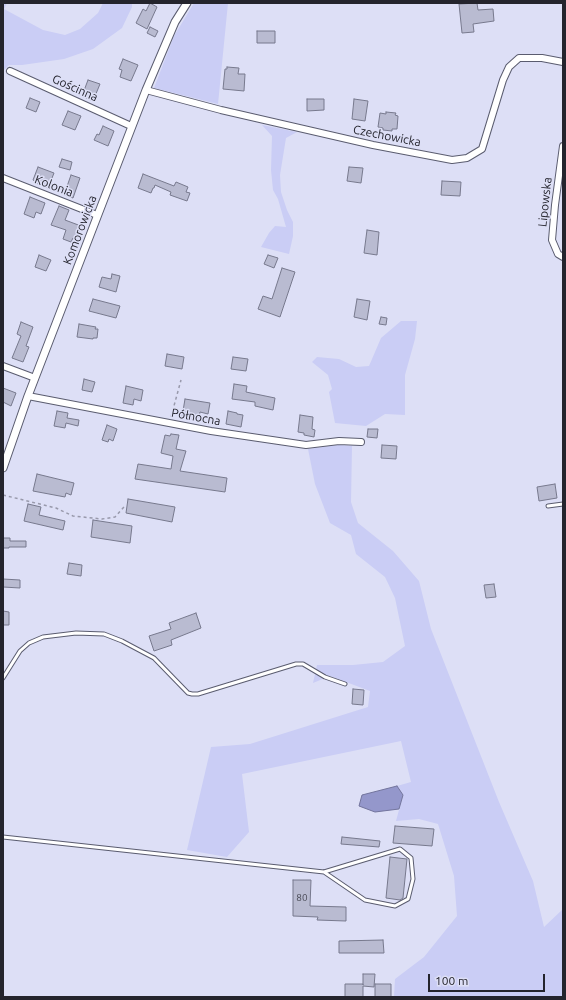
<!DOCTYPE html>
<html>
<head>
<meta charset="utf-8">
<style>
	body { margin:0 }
	#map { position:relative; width:566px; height:1000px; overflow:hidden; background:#dddff6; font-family:Ubuntu,sans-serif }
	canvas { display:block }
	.frame { position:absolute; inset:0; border:4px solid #24242d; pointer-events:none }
	.scale { position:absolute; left:428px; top:974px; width:117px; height:18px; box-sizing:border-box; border:2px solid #24242d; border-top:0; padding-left:5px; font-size:12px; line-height:14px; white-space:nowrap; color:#24242d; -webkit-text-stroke:3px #dddff6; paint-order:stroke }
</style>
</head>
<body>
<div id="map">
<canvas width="566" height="1000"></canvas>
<div class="frame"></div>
<div class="scale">100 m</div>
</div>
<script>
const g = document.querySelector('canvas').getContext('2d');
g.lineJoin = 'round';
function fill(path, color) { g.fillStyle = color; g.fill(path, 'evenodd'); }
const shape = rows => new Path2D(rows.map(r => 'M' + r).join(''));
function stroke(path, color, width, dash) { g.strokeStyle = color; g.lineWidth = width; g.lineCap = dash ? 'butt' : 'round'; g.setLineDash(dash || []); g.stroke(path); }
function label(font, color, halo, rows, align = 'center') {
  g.font = font + ' Ubuntu,sans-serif'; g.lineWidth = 3; g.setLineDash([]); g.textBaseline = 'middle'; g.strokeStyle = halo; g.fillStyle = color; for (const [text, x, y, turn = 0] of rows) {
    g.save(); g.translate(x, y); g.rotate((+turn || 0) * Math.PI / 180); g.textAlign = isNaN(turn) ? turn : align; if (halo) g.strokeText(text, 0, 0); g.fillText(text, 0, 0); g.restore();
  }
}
fill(shape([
	[3,3,7,3,4,9,43,30,65,35,80,29,98,13,103,3,132,3,132,7,122,28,93,49,64,59,22,65,9,65,3,71],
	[194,3,228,3,218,104,154,88,174,36],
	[262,125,297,132,286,138,280,175,281,192,287,210,293,222,293,236,289,254,261,247,269,233,275,226,286,227,278,199,273,190,271,170,272,136],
	[401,321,417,321,415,339,405,375,405,415,385,414,366,426,335,423,329,392,332,389,328,375,312,362,317,357,339,359,356,367,369,366,381,338],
	[338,445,352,446,351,502,358,523,393,551,419,581,431,629,499,802,533,881,544,927,563,909,563,997,394,997,395,979,424,957,457,916,454,876,438,824,419,819,396,821,403,795,397,786,411,782,401,741,242,774,249,832,227,857,187,850,211,747,250,744,368,707,370,691,330,676,313,683,317,665,353,665,383,662,405,646,395,598,385,577,356,554,351,535,330,523,315,484,308,449]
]), '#cacdf5');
const water = shape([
	[397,786,403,795,399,809,375,812,359,806,362,795,397,786]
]);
fill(water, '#9497cb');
stroke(water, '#72749c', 1);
const building = shape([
	[150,3,157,7,147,29,136,23,143,9,146,11,150,3],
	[477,3,478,10,493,9,494,21,473,24,474,32,462,33,459,4,477,3],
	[150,27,158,31,155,37,147,33,150,27],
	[257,31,275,31,275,43,257,43,257,31],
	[123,59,138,65,131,81,120,77,122,70,119,69,123,59],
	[227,67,239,68,238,74,245,74,244,91,223,89,225,69,227,69,227,67],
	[88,80,100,84,93,101,82,96,88,80],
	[30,98,40,102,36,112,26,108,30,98],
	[307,99,324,99,324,110,307,111,307,99],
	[354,99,368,101,365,121,352,119,354,99],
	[68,111,81,116,75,130,62,125,68,111],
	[386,112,396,113,395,115,398,116,397,129,392,129,392,131,383,130,383,128,378,127,380,113,386,114,386,112],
	[103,126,114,131,108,146,94,140,97,134,99,135,103,126],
	[62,159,72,162,70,170,59,167,62,159],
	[38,167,54,173,48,188,36,183,36,182,33,180,38,167],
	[349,167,363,168,361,183,347,181,349,167],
	[143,174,174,186,176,182,188,187,186,192,190,193,187,201,170,195,171,192,155,185,154,188,153,188,151,193,138,188,143,174],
	[71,175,80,178,73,198,64,195,71,175],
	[442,181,461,182,460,196,441,195,442,181],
	[30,197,45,203,41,214,36,212,34,218,24,214,30,197],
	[59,206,69,210,65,220,81,226,76,240,73,238,71,242,63,239,66,230,51,225,59,206],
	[367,230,379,232,377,255,364,253,367,230],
	[39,255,51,260,46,271,35,267,39,255],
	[268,255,278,258,274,268,264,264,268,255],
	[282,268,295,272,280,317,258,309,263,296,272,299,282,268],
	[112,274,120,276,116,292,99,287,102,277,111,279,112,274],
	[93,299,120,306,116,318,89,311,93,299],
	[357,299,370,301,367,320,354,317,357,299],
	[381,317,387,318,386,325,379,324,381,317],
	[21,322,33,327,26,346,29,347,23,362,12,358,21,336,17,334,21,322],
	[79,324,96,327,95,329,98,329,97,338,93,338,93,339,77,337,79,324],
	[167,354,184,357,182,369,165,366,167,354],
	[233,357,248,359,246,371,231,369,233,357],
	[84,379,95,382,92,392,82,390,84,379],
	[234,384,247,386,246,392,275,398,273,410,255,406,255,402,232,399,234,384],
	[126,386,143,390,141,401,134,399,133,405,123,403,126,386],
	[3,388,16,393,11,406,3,402,3,388],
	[185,399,210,403,208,414,200,412,199,417,196,416,195,420,182,417,185,399],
	[57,411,68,413,67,418,79,420,78,426,66,423,65,428,54,426,57,411],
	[228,411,237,413,237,414,243,415,241,427,226,424,228,411],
	[300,415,313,417,312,429,315,430,314,437,304,435,304,433,298,432,300,415],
	[107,425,117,429,113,441,109,439,108,442,102,440,107,425],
	[368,429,378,429,377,438,367,437,368,429],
	[171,434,179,435,176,449,186,451,180,471,227,478,225,492,135,479,138,464,171,469,173,456,161,453,165,435,170,436,171,434],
	[382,445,397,446,396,459,381,458,382,445],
	[37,474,74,483,71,495,66,493,65,497,33,491,37,474],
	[555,484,557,498,539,501,537,487,555,484],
	[128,499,175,507,172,522,126,513,128,499],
	[28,504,41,507,39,515,65,521,63,530,24,521,28,504],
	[93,520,132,526,130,543,91,537,93,520],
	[3,538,10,538,10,541,26,541,26,547,9,547,9,548,3,548,3,538],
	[69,563,82,565,81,576,67,574,69,563],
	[3,579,20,580,20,588,3,587,3,579],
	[494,584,496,597,486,598,484,585,494,584],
	[3,611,9,612,9,625,3,625,3,611],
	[196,613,201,628,171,640,172,645,154,651,149,636,171,629,169,623,196,613],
	[353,689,364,690,363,705,352,704,353,689],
	[395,826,434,829,432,846,393,843,395,826],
	[342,837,380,841,379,847,341,844,342,837],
	[390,857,407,859,403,898,400,900,386,898,390,857],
	[293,880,311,880,310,906,346,907,346,921,317,920,318,917,293,916,293,880],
	[383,940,384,953,339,953,339,941,383,940],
	[363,974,375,974,374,987,363,986,363,997,345,997,345,984,363,984,363,985,363,974],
	[375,984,391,984,391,997,375,997,375,984]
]);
fill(building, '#b9bbd1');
stroke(building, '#77798d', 1);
const service = shape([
	[548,506,563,504],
	[3,678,20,651,29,643,43,637,76,633,104,634,122,641,154,658,188,693,192,694,198,694,296,664,303,664,325,677,345,684],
	[3,837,324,872,400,849,411,858,413,879,408,899,395,906,365,900,324,872]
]);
const minor = shape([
	[10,71,131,126],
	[146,90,221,110,373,145,452,160,467,158,482,149,503,80,509,67,519,58,542,58,563,62],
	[563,146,555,205,552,240,558,254,563,257],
	[3,178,97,215],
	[3,366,35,378],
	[28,396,211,431,306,445,339,441,361,442]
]);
const tertiary = shape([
	[3,468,28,396,146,90,175,22,187,3]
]);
stroke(service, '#5a5c6f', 5);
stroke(minor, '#5a5c6f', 8);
stroke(tertiary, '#5a5c6f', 9);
stroke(shape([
	[171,417,181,380],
	[3,495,56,508,73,516,102,519,115,517,124,507]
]), '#9899ab', 1.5, [3, 3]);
stroke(service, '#fff', 3);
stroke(minor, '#fff', 6);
stroke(tertiary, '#fff', 7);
label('10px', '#494a56', null, [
	["80",302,898]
]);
label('12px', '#24242d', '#dddff6', [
	["Gościnna",75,88,24],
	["Czechowicka",387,136,11],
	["Kolonia",54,186,21],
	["Lipowska",545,202,-84],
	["Komorowicka",80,230,-69],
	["Północna",196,417,10]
]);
</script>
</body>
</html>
